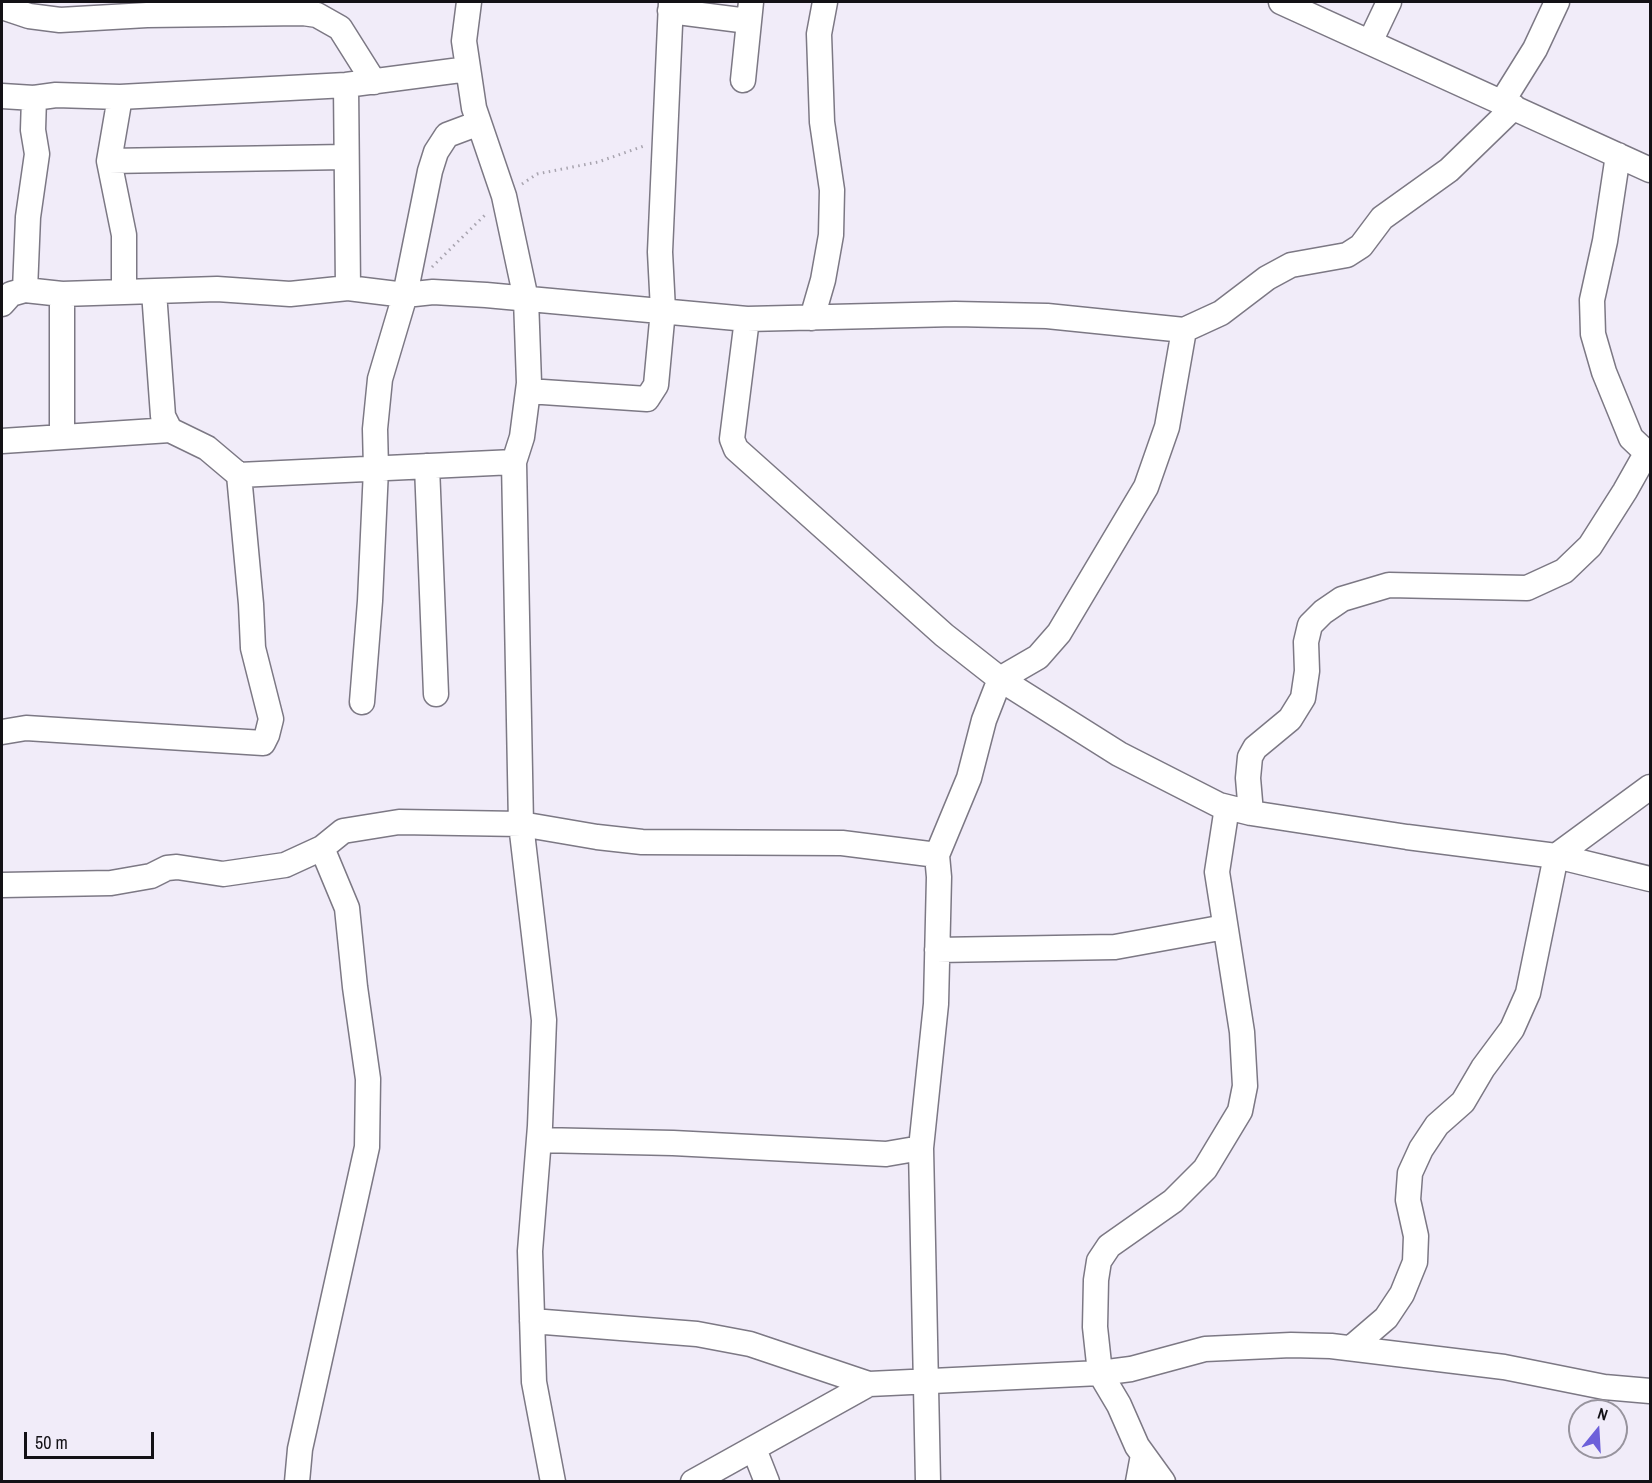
<!DOCTYPE html>
<html>
<head>
<meta charset="utf-8">
<style>
	body { margin:0 }
	#map { position:relative; width:1652px; height:1483px; overflow:hidden; background:#f1ecf9; font-family:"Archivo Narrow",sans-serif }
	canvas { display:block }
	.frame { position:absolute; inset:0; border:3px solid #131116; pointer-events:none }
	.north { position:absolute; left:1568px; top:1399px; width:60px; height:60px; box-sizing:border-box; background:#f1ecf9; border:2px solid #98949e; border-radius:50%; rotate:18deg; font-size:16px; font-weight:700; line-height:24px; text-align:center; color:#131116 }
	.north::after { content:''; display:block; margin:auto; width:21px; height:27px; background:#6d60da; clip-path:polygon(50% 0,100% 100%,50% 72%,0 100%) }
	.scale { position:absolute; left:24px; top:1432px; width:130px; height:27px; box-sizing:border-box; border:3px solid #131116; border-top:0; padding-left:8px; font-size:18px; line-height:21px; white-space:nowrap; color:#131116; -webkit-text-stroke:4px #f1ecf9; paint-order:stroke }
</style>
</head>
<body>
<div id="map">
<canvas width="1652" height="1483"></canvas>
<div class="frame"></div>
<div class="north">N</div>
<div class="scale">50 m</div>
</div>
<script>
const g = document.querySelector('canvas').getContext('2d');
g.lineJoin = 'round';
const shape = rows => new Path2D(rows.map(r => 'M' + r).join(''));
function stroke(path, color, width, dash) { g.strokeStyle = color; g.lineWidth = width; g.lineCap = dash ? 'butt' : 'round'; g.setLineDash(dash || []); g.stroke(path); }
const minor = shape([
	[469,2,464,41,474,108,504,196,526,299,529,383,522,437,514,462,521,824,544,1020,540,1126,530,1251,534,1382,553,1482],
	[1281,2,1650,170],
	[2,7,29,16,60,20,147,15,303,13,317,15,340,28,374,82],
	[670,11,748,21],
	[1370,42,1389,2],
	[743,80,751,2],
	[346,85,348,288],
	[2,96,34,98,33,130,37,154,28,217,25,290,62,294,217,289,290,294,348,288,405,295,433,292,486,295,747,319,955,314,1047,316,1184,330,1221,313,1267,278,1291,265,1347,255,1361,246,1382,218,1449,170,1514,107],
	[120,97,109,161,124,235,124,292],
	[34,98,56,95,120,97,346,85,468,69],
	[1502,102,1535,49,1557,2],
	[1618,155,1605,241,1592,300,1593,334,1604,372,1631,438,1650,456],
	[109,161,345,157],
	[2,304,11,294,25,290],
	[812,318,823,280,831,235,832,190,822,122,819,34,825,2],
	[747,319,732,439,736,449,944,635,1000,679,1119,754,1219,805,1251,813,1407,837,1556,856,1650,879],
	[528,391,647,399,656,385,663,310,660,252,671,2],
	[62,437,62,294],
	[2,441,170,430],
	[427,466,436,694],
	[239,475,514,462],
	[362,702,370,601,376,469,375,429,380,379,405,295,430,171,436,152,447,135,479,123],
	[2,732,26,728,263,743,267,735,271,719,253,648,251,604,239,475,207,448,170,430,163,416,154,292],
	[1251,813,1248,778,1250,757,1255,748,1290,719,1303,698,1307,671,1306,642,1310,625,1323,612,1342,599,1389,585,1527,588,1564,571,1590,546,1625,491,1647,452],
	[2,885,111,883,151,876,167,868,177,867,223,874,285,865,322,848,343,831,399,822,521,824,597,837,642,842,842,843,937,855],
	[937,950,1115,947,1225,927],
	[539,1140,673,1143,886,1154,921,1148],
	[532,1321,697,1334,750,1344,869,1384],
	[1351,1348,1386,1318,1402,1294,1415,1262,1416,1236,1408,1200,1410,1173,1421,1149,1437,1125,1463,1102,1483,1068,1512,1029,1528,993,1556,856,1650,787],
	[754,1449,767,1482],
	[297,1482,300,1449,367,1147,368,1079,355,987,347,908,322,848],
	[693,1482,869,1384,1100,1373,1131,1369,1205,1349,1291,1345,1331,1346,1504,1367,1604,1387,1650,1391],
	[928,1482,921,1148,936,1004,939,877,937,855,969,778,984,720,1000,679,1038,657,1059,633,1146,487,1167,427,1184,330],
	[1138,1482,1143,1455],
	[1163,1482,1137,1446,1119,1405,1100,1373,1095,1327,1096,1280,1099,1261,1109,1246,1173,1201,1205,1169,1240,1111,1245,1086,1242,1032,1217,872,1227,807]
]);
stroke(minor, '#7c7884', 27);
stroke(shape([
	[522,184,537,174,598,162,644,146],
	[432,267,487,213]
]), '#a8a4af', 3, [1.5, 4.5]);
stroke(minor, '#fff', 24);
</script>
</body>
</html>
